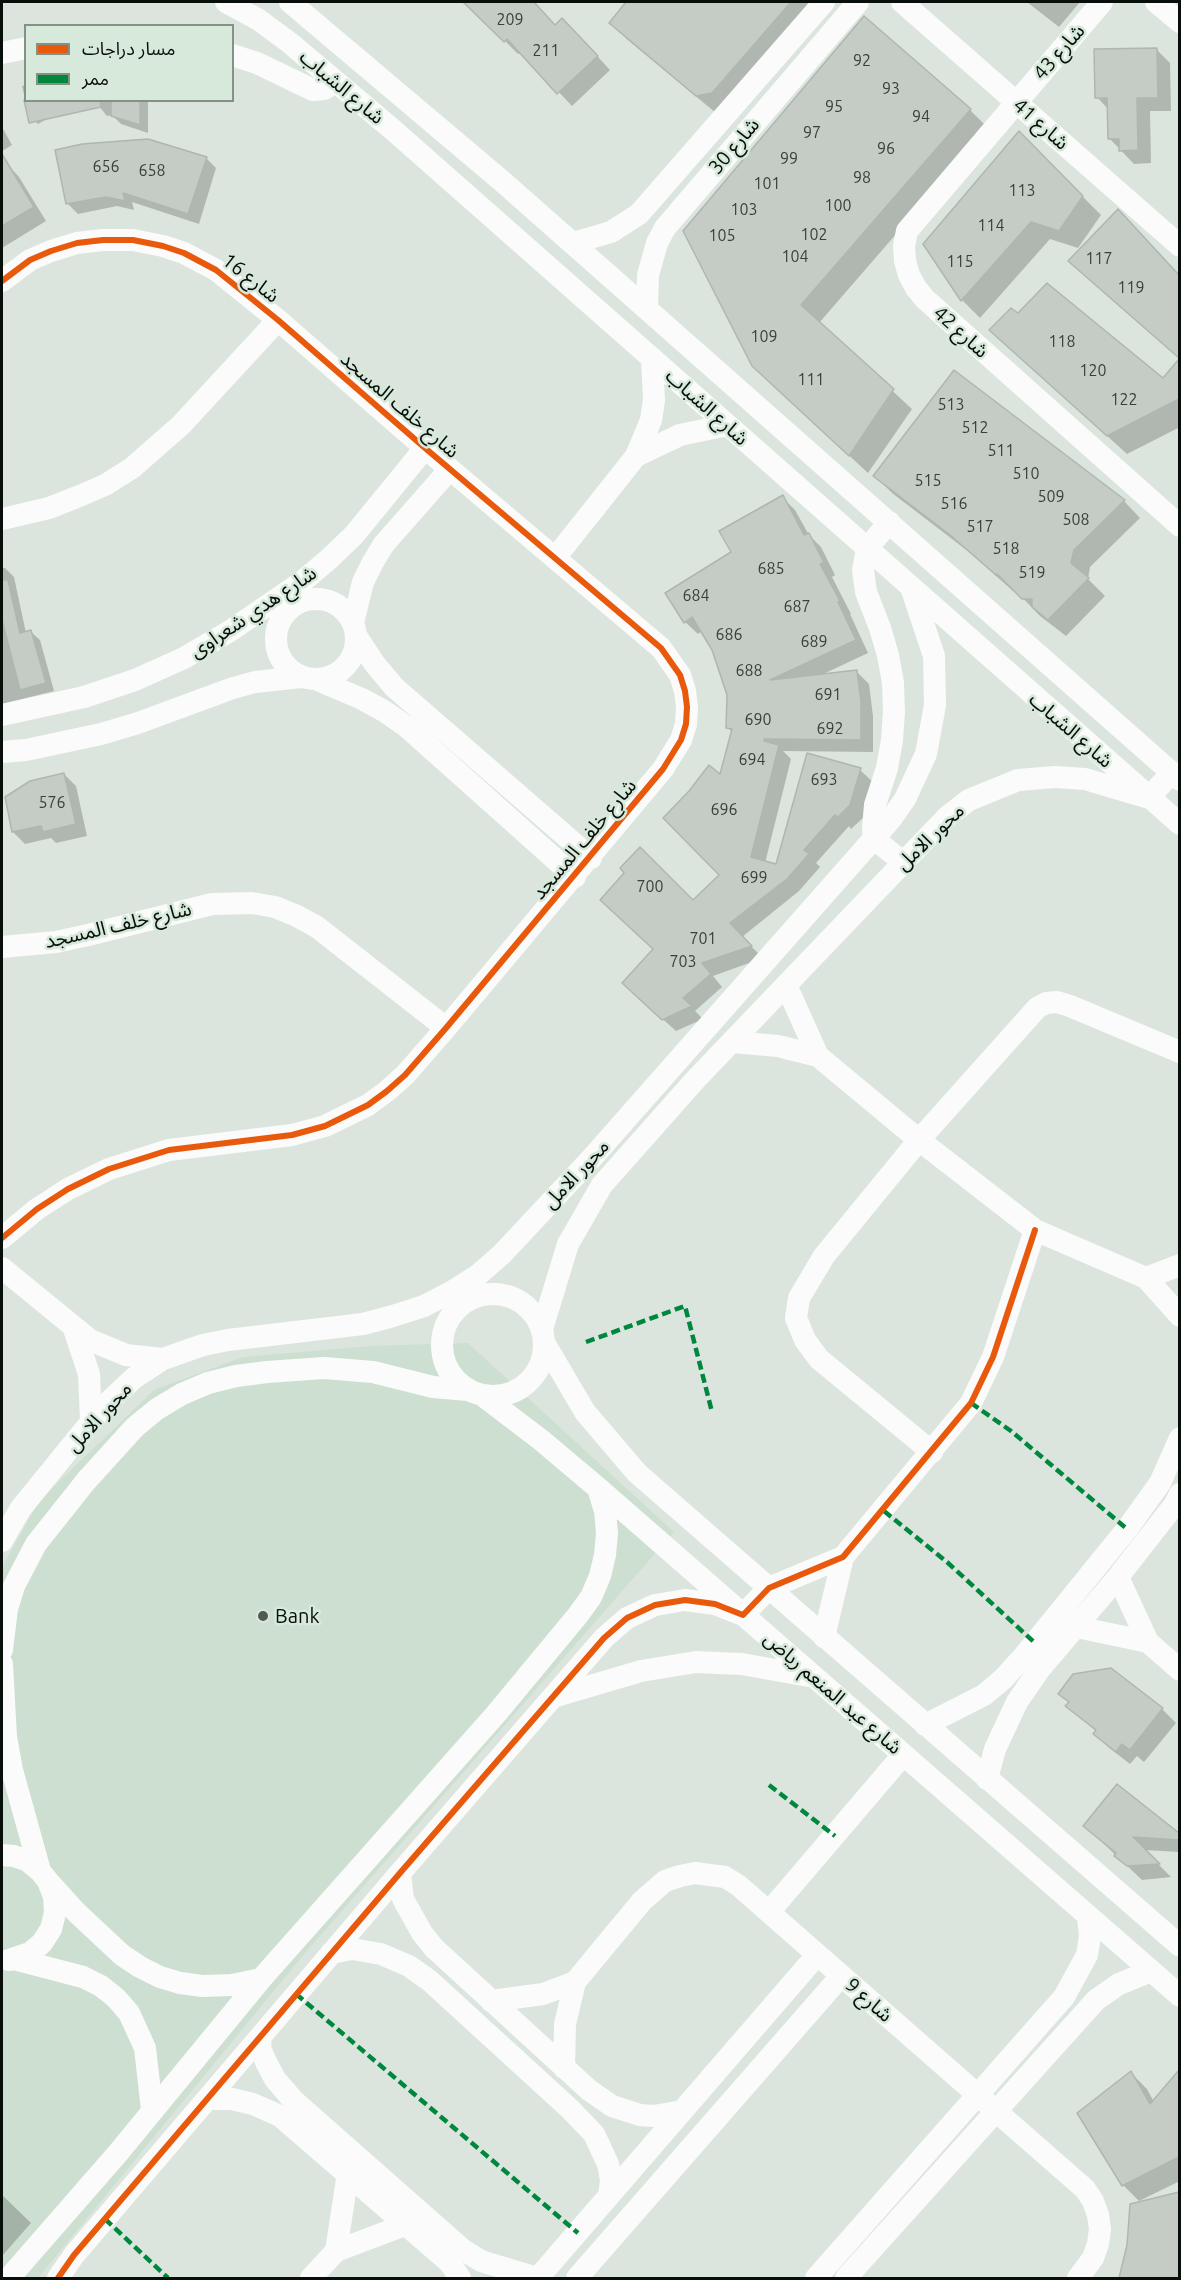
<!DOCTYPE html>
<html>
<head>
<meta charset="utf-8">
<style>
	body { margin:0 }
	#map { position:relative; width:1181px; height:2280px; overflow:hidden; background:#dbe5dd; font-family:Ubuntu,"Noto Sans Arabic",sans-serif }
	canvas { display:block }
	.frame { position:absolute; inset:0; border:3px solid #080e09; pointer-events:none }
	.legend { position:absolute; left:24px; top:24px; width:210px; height:78px; box-sizing:border-box; background:#d7e9db; border:2px solid #849187; margin:0; padding:8px 10px; list-style:none; font-size:18px; color:#080e09 }
	.legend li { display:flex; align-items:center; gap:12px; height:30px }
	.legend b { width:30px; border:2px solid #849187 }
</style>
</head>
<body>
<div id="map">
<canvas width="1181" height="2280"></canvas>
<div class="frame"></div>
<ul class="legend">
<li><b style="height:8px;background:#e8590c"></b>مسار دراجات</li>
<li><b style="height:8px;background:#00873e"></b>ممر</li>
</ul>
</div>
<script>
const g = document.querySelector('canvas').getContext('2d');
g.lineJoin = 'round';
function fill(path, color) { g.fillStyle = color; g.fill(path, 'evenodd'); }
const shape = rows => new Path2D(rows.map(r => 'M' + r).join(''));
function stroke(path, color, width, dash) { g.strokeStyle = color; g.lineWidth = width; g.lineCap = dash ? 'butt' : 'round'; g.setLineDash(dash || []); g.stroke(path); }
function label(font, color, halo, rows, align = 'center') {
  g.font = font + ' Ubuntu,"Noto Sans Arabic",sans-serif'; g.lineWidth = 5; g.setLineDash([]); g.textBaseline = 'middle'; g.strokeStyle = halo; g.fillStyle = color; for (const [text, x, y, turn = 0] of rows) {
    g.save(); g.translate(x, y); g.rotate((+turn || 0) * Math.PI / 180); g.textAlign = isNaN(turn) ? turn : align; if (halo) g.strokeText(text, 0, 0); g.fillText(text, 0, 0); g.restore();
  }
}
fill(shape([
	[468,1343,674,1532,305,1953,38,2278,2,2278,2,1567,39,1501,154,1390,243,1357,370,1346]
]), '#cddfd1');
fill(shape([
	[466,2,533,2,556,26,576,33,610,70,572,106,521,52,518,54],
	[628,2,825,2,716,113,629,41,611,23],
	[1027,2,1080,2,1059,27],
	[1156,49,1170,63,1171,111,1150,111,1151,163,1134,164,1109,138,1108,109,1097,97],
	[26,85,26,100,80,100,38,124,29,115,22,86],
	[94,100,148,100,148,133,121,124,112,115,107,116],
	[970,110,988,128,819,323,912,409,868,473,772,384,685,231],
	[2,127,12,145,2,151],
	[1019,133,1101,215,1078,248,1050,239,980,318,962,300],
	[57,151,206,158,216,168,199,224,132,202,134,210,117,206,78,214,68,204],
	[6,163,19,177,46,221,2,248,2,166],
	[1136,230,1180,276,1180,358,1070,261],
	[1018,315,1163,381,1180,362,1180,427,1127,454,991,330],
	[954,373,1124,501,1140,518,1090,567,1088,579,1105,596,1066,636,1040,616,1015,590,1013,591,969,552,892,493,875,476],
	[782,497,795,510,809,535,821,547,835,575,832,577,851,614,850,614,868,653,819,676,857,672,869,684,873,716,873,752,783,751,791,759,765,863,777,866,860,770,873,782,863,818,851,829,849,826,816,863,820,867,799,891,742,937,763,958,713,976,722,987,695,1011,703,1019,676,1031,637,996,693,902,722,875,721,776,732,732,728,728,728,694,713,650,702,631,698,634,685,622,733,552],
	[2,568,5,568,14,577,26,633,31,632,40,640,54,691,2,704],
	[64,774,76,786,87,836,56,843,51,838,25,844,13,832],
	[1111,1669,1162,1709,1176,1723,1144,1762,1137,1756,1130,1764,1108,1747,1095,1734,1097,1732,1067,1706,1069,1703,1060,1693],
	[1117,1786,1180,1835,1180,1852,1144,1850,1171,1877,1142,1880,1085,1826],
	[1180,2072,1180,2181,1139,2201,1123,2185,1131,2073,1147,2089,1154,2102],
	[1180,2193,1180,2278,1121,2278,1129,2246,1131,2205],
	[2,2195,31,2223,2,2256]
]), '#0003');
const building = shape([
	[463,2,534,2,555,25,562,18,598,56,557,94,507,39,504,42,463,2],
	[626,2,791,2,712,93,696,96,609,23,626,2],
	[864,16,971,109,801,305,894,389,849,456,752,366,683,231,864,16],
	[1157,48,1158,98,1137,98,1138,150,1119,151,1119,139,1108,139,1107,98,1095,98,1094,49,1157,48],
	[24,100,100,100,101,107,29,123,24,100],
	[111,100,140,100,140,125,111,116,111,100],
	[1019,131,1083,196,1059,231,1031,222,961,301,923,244,1019,131],
	[148,139,207,157,188,214,123,193,125,201,106,197,66,204,55,150,82,144,148,139],
	[2,154,34,207,2,226,2,154],
	[1118,209,1179,275,1179,358,1068,261,1118,209],
	[1047,283,1163,378,1179,359,1179,399,1107,436,989,330,1011,308,1018,313,1047,283],
	[954,370,1125,500,1074,550,1071,563,1089,578,1048,620,1032,607,1032,599,1022,599,997,574,996,575,950,535,873,476,954,370],
	[783,495,804,535,809,533,824,563,820,564,840,601,838,602,856,640,770,680,857,670,861,702,861,740,764,739,764,741,779,745,751,857,776,864,807,753,861,768,850,805,838,817,835,815,804,850,809,854,787,879,730,923,752,946,702,963,711,974,683,998,692,1006,662,1020,622,983,653,949,600,900,624,873,620,868,640,847,693,900,719,875,663,818,689,791,709,765,720,774,732,729,726,728,727,695,712,650,692,617,684,623,665,593,731,552,719,531,783,495],
	[2,580,8,580,20,633,31,630,46,683,20,690,2,620,2,580],
	[64,773,76,824,43,832,41,826,12,832,5,797,30,781,64,773],
	[1111,1668,1163,1708,1130,1750,1122,1744,1116,1752,1093,1734,1096,1730,1065,1706,1069,1702,1058,1694,1073,1674,1111,1668],
	[1117,1784,1179,1833,1179,1840,1133,1837,1160,1864,1127,1866,1114,1856,1116,1853,1083,1826,1117,1784],
	[1179,2070,1179,2157,1122,2186,1077,2113,1131,2071,1150,2104,1179,2070],
	[1179,2192,1179,2278,1119,2278,1127,2245,1130,2204,1179,2192]
]);
fill(building, '#c5ccc6');
stroke(building, '#aeb6b0', 1.5);
stroke(shape([
	[226,2,259,20,290,43,392,129,1180,824],
	[290,2,503,182,1180,780],
	[902,2,1180,246],
	[1102,2,907,231,904,246,905,261,909,275,916,288,925,299,1180,526],
	[1156,2,1180,22],
	[2,53,26,48],
	[232,55,257,63,313,90,324,89,336,82],
	[573,243,611,232,639,214,824,2],
	[2,281,30,260,51,251,77,243,103,240,133,240,163,246,184,253,216,270,278,320,425,448,661,648,680,675,685,691,687,707,686,724,681,740,663,769,446,1028,405,1075,387,1091,368,1105,325,1126,292,1135,169,1150,109,1169,68,1189,37,1209,2,1238],
	[647,308,648,275,657,243,665,228,858,2],
	[636,456,680,435,727,425],
	[2,519,49,508,77,497,105,485,132,468,181,425,278,320],
	[889,522,867,549,863,570,866,592,880,628,888,655,893,683,894,712,892,740,887,768,875,805,873,828,874,839,903,862],
	[555,558,636,456,651,420,654,400,652,358],
	'276 639a40 40 0 1 1 80 0a40 40 0 1 1-80 0Z',
	[353,623,363,582,373,562,384,544,450,469],
	[357,637,374,663,394,687,591,858],
	[315,679,362,699,384,711,407,727,575,877],
	[2,715,84,697,135,680,184,658,230,631,303,581,329,559,354,535,425,448],
	[2,752,26,750,101,734,138,723,233,688,255,682,301,677],
	[2,947,56,942,88,935,212,904,252,903,275,907,297,916,317,927,446,1028],
	[786,985,818,1056,919,1140,1035,1230,1146,1278,1180,1316],
	[732,1042,778,1046,818,1056],
	[2,1268,90,1340,126,1355,163,1359],
	[1146,1278,1180,1265],
	'442 1345a51 51 0 1 1 102 0a51 51 0 1 1-102 0Z',
	[74,1329,89,1374,91,1421],
	[542,1329,568,1244,602,1185,696,1079,947,817,969,800,1018,780,1055,777,1085,779,1149,798,1172,772],
	[545,1344,585,1412,637,1473,1180,1946],
	[482,1395,541,1440,598,1488,1180,1996],
	[932,1452,819,1359,805,1340,796,1318,799,1298,824,1256,919,1140,1037,1008,1046,1003,1057,1002,1070,1006,1180,1052],
	[2,1541,21,1508,104,1406,134,1378,163,1359,203,1345,228,1340,363,1324,393,1316,424,1306,451,1292,478,1275,502,1254,590,1160,891,819,905,799,926,754,935,705,934,656,912,590],
	[1118,1577,1148,1642,1180,1670],
	[1077,1627,1148,1642],
	[824,1637,843,1557],
	[2,1650,7,1609,14,1586,36,1544,86,1481,135,1427,157,1409,182,1394,208,1383,236,1376,267,1372,324,1368,373,1372,433,1387,468,1390],
	[2,1664,6,1737,12,1770,40,1871],
	[553,1697,641,1671,696,1662,742,1664,814,1677],
	[925,1725,984,1695,1003,1679,1024,1656,1127,1529,1160,1483,1180,1438],
	[987,1779,995,1749,1017,1702,1039,1670,1118,1577,1175,1504,1180,1494],
	[2,1855,14,1856,28,1861,40,1871,48,1881,54,1897,55,1913,51,1929,42,1943,30,1953,9,1960],
	[400,1873,403,1899,422,1933,434,1948,589,2090,612,2106,640,2115,654,2116,682,2111],
	[48,1881,76,1912,122,1955,140,1967,160,1977,180,1983,202,1986,232,1985,261,1979],
	[769,1912,903,1755],
	[331,1953,352,1949,381,1954,409,1966,430,1981,570,2109,594,2134,608,2164,611,2180,609,2196],
	[14,1959,83,1977,101,1986,116,1998,129,2013,145,2048,152,2110],
	[491,2001,543,1994,575,1982],
	[261,2036,260,2048,266,2062,275,2079,293,2100,462,2249,481,2261,537,2278],
	[564,2068,565,2024,575,1982,642,1901,665,1881,680,1876,695,1873,725,1877,738,1885,1085,2189,1093,2201,1098,2215,1100,2229,1098,2244,1093,2258,1078,2278],
	[208,2099,232,2099,253,2104,280,2116,450,2263,460,2278],
	[336,2251,348,2173],
	[9,2278,118,2153,261,1979,496,1714,578,1615,591,1597,600,1576,605,1555,607,1533,605,1511,598,1488],
	[58,2278,74,2255,400,1873,604,1638,627,1618,655,1605,685,1600,715,1604,743,1615,769,1588,843,1557,971,1403,993,1357,1035,1230],
	[311,2278,336,2251,405,2225],
	[538,2278,817,1955],
	[577,2278,841,1976],
	[816,2278,1064,1997,1087,1955,1090,1936,1088,1916],
	[846,2278,1096,2000,1119,1984,1151,1971]
]), '#fafbfa', 22);
stroke(shape([
	[586,1342,685,1306,712,1412],
	[971,1403,1011,1431,1127,1529],
	[884,1511,947,1562,1035,1643],
	[769,1785,835,1836],
	[296,1994,578,2233],
	[105,2219,168,2278]
]), '#00873e', 4.5, [9, 4.5]);
stroke(shape([
	[2,281,30,260,51,251,77,243,103,240,133,240,163,246,184,253,216,270,278,320,425,448,661,648,680,675,685,691,687,707,686,724,681,740,663,769,446,1028,405,1075,387,1091,368,1105,325,1126,292,1135,169,1150,109,1169,68,1189,37,1209,2,1238],
	[58,2278,74,2255,400,1873,604,1638,627,1618,655,1605,685,1600,715,1604,743,1615,769,1588,843,1557,971,1403,993,1357,1035,1230]
]), '#e8590c', 6);
for (const [x, y, r, color] of [
	[263,1616,6,"#525953"]
]) { const dot = new Path2D(); dot.arc(x, y, r, 0, 2 * Math.PI); g.fillStyle = color; g.fill(dot); stroke(dot, '#d7e9db', 2); }
label('16px', '#39403a', null, [
	["209",510,20],
	["211",546,51],
	["92",862,61],
	["93",891,89],
	["95",834,107],
	["94",921,117],
	["97",812,133],
	["96",886,149],
	["99",789,159],
	["656",106,167],
	["658",152,171],
	["98",862,178],
	["101",767,184],
	["113",1022,191],
	["100",838,206],
	["103",744,210],
	["114",991,226],
	["102",814,235],
	["105",722,236],
	["104",795,257],
	["117",1099,259],
	["115",960,262],
	["119",1131,288],
	["109",764,337],
	["118",1062,342],
	["120",1093,371],
	["111",811,380],
	["122",1124,400],
	["513",951,405],
	["512",975,428],
	["511",1001,451],
	["510",1026,474],
	["515",928,481],
	["509",1051,497],
	["516",954,504],
	["508",1076,520],
	["517",980,527],
	["518",1006,549],
	["685",771,569],
	["519",1032,573],
	["684",696,596],
	["687",797,607],
	["686",729,635],
	["689",814,642],
	["688",749,671],
	["691",828,695],
	["690",758,720],
	["692",830,729],
	["694",752,760],
	["693",824,780],
	["576",52,803],
	["696",724,810],
	["699",754,878],
	["700",650,887],
	["701",703,939],
	["703",683,962]
]);
label('20px', '#080e09', '#d7e9db', [
	["شارع 43",1059,52,-49],
	["شارع الشباب",342,87,40],
	["شارع 41",1041,124,41],
	["شارع 30",734,146,-50],
	["شارع 16",251,278,38],
	["شارع 42",961,332,42],
	["شارع خلف المسجد",400,405,41],
	["شارع الشباب",707,407,42],
	["شارع هدي شعراوى",253,612,-34],
	["شارع الشباب",1071,730,41],
	["محور الامل",930,837,-44],
	["شارع خلف المسجد",584,839,-50],
	["شارع خلف المسجد",118,925,-13],
	["محور الامل",576,1174,-47],
	["محور الامل",99,1417,-48],
	["شارع عبد المنعم رياض",833,1693,41],
	["شارع 9",869,2000,41]
]);
label('20px', '#080e09', '#d7e9db', [
	["Bank",275,1616]
], 'left');
</script>
</body>
</html>
